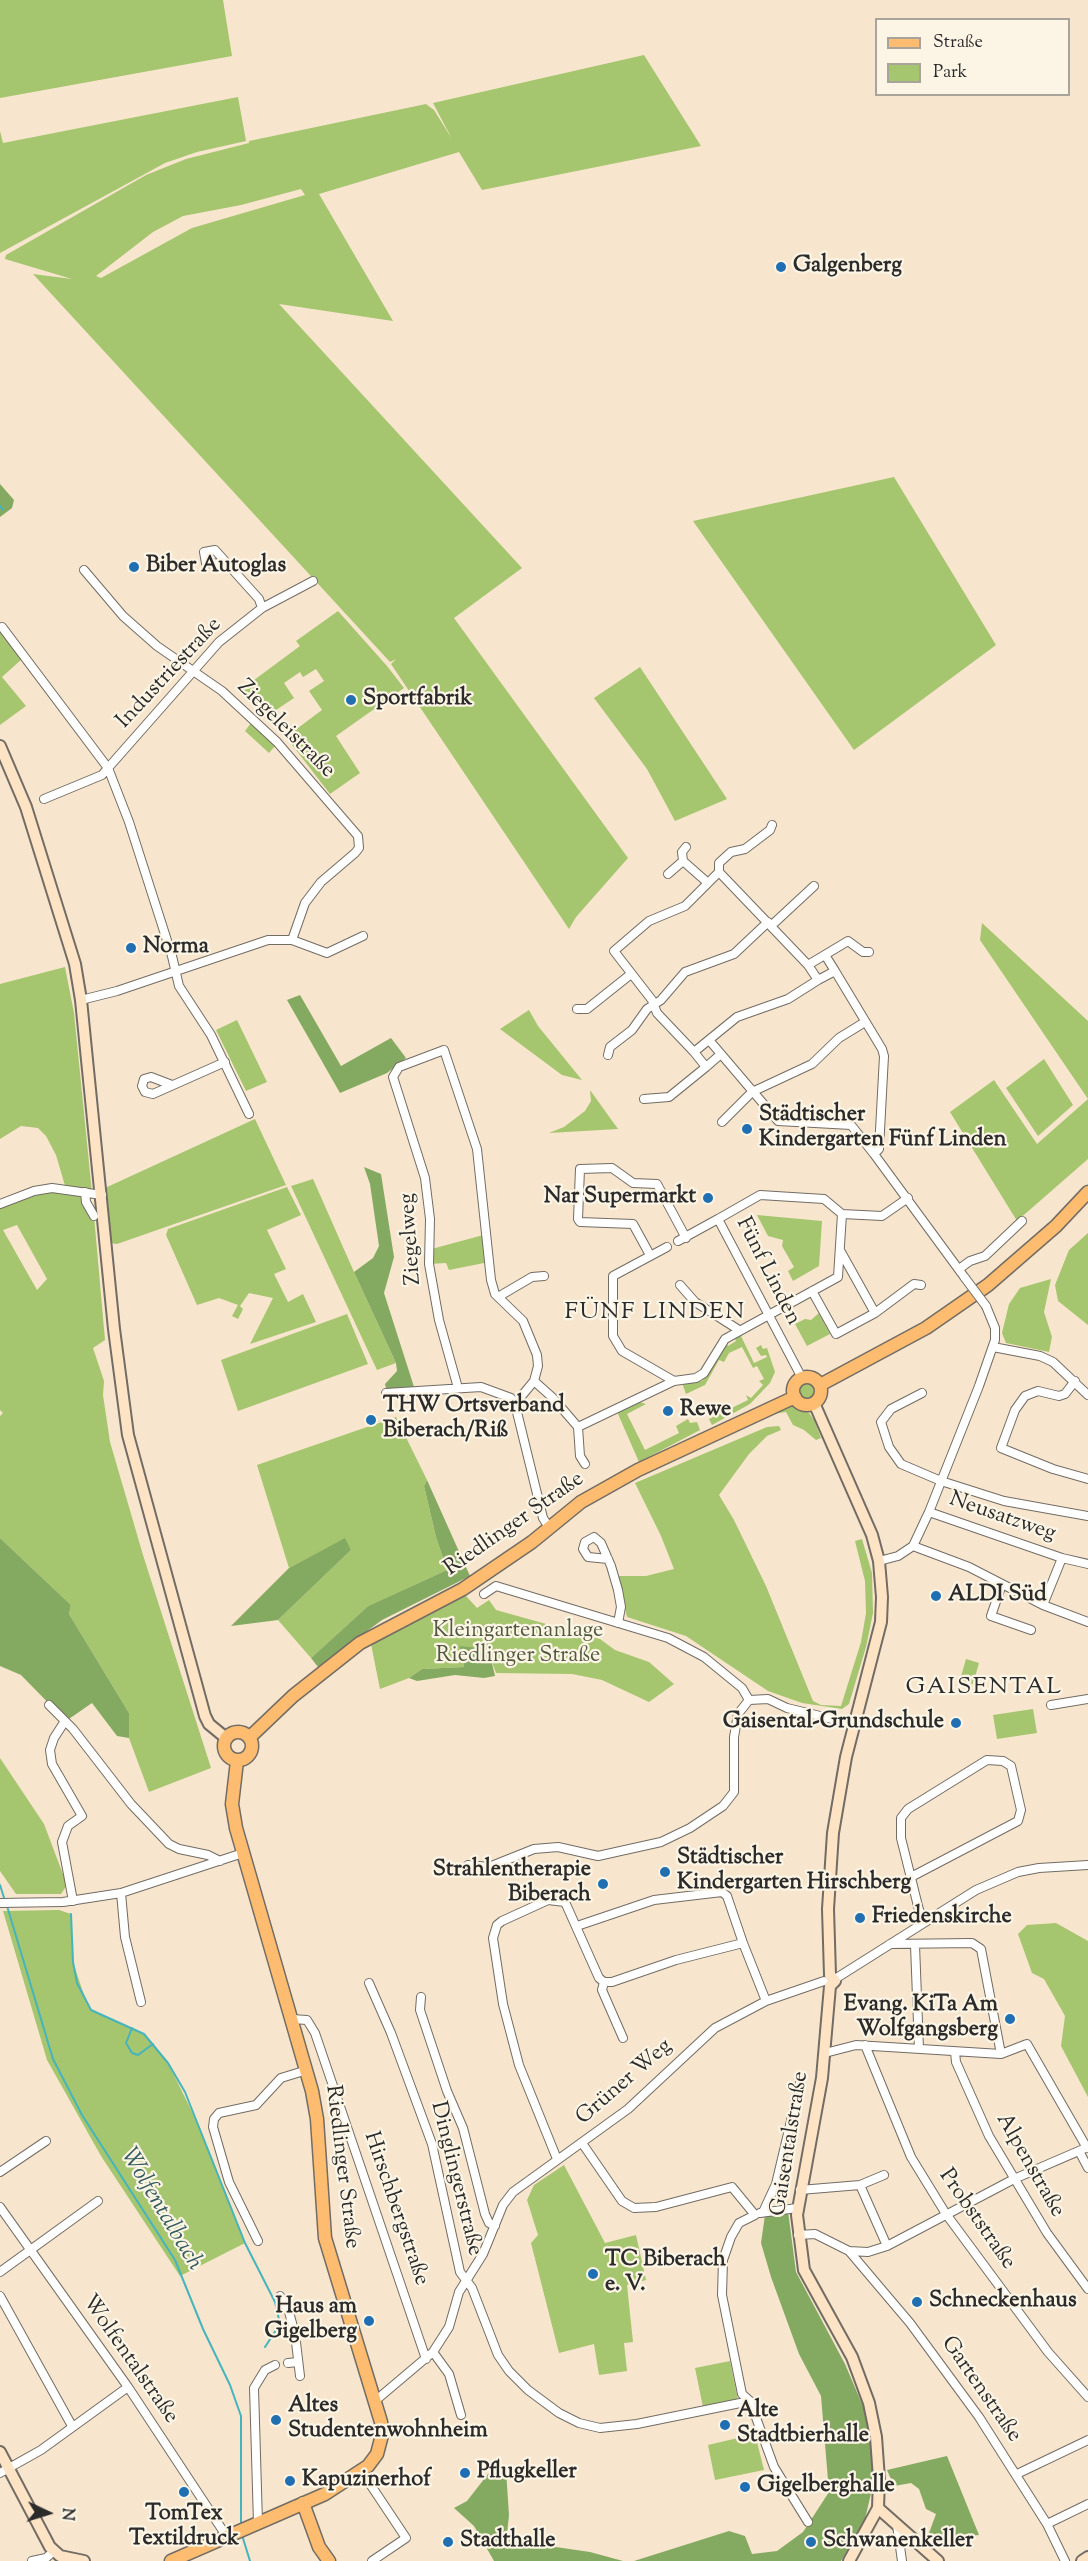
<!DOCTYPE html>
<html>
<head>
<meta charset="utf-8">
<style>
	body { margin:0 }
	#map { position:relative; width:1088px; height:2561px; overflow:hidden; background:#f7e6cd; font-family:"Sorts Mill Goudy",serif }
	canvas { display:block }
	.legend { position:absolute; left:875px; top:18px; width:195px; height:78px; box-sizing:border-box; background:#fcf5e5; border:2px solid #a8a49b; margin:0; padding:8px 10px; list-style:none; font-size:18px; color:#2b2b2b }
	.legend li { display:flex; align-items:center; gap:12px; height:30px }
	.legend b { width:30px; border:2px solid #a8a49b }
	.north { position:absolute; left:18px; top:2483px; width:60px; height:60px; -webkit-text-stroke:4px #fcf5e5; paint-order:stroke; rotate:94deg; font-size:16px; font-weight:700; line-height:24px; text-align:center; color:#2b2b2b }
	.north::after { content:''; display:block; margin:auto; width:21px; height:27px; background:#2b2b2b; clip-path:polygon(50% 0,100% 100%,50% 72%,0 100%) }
</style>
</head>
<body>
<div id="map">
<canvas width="1088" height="2561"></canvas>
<ul class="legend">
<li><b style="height:8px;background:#fdbc6f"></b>Straße</li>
<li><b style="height:16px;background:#a5c56e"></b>Park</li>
</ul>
<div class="north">N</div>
</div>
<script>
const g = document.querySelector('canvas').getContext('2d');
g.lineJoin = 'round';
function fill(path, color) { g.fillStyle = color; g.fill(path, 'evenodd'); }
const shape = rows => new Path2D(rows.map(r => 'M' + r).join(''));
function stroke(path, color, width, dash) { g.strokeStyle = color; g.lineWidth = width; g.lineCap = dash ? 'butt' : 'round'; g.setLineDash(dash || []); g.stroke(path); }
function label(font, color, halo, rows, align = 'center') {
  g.font = font + ' "Sorts Mill Goudy",serif'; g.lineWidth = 4.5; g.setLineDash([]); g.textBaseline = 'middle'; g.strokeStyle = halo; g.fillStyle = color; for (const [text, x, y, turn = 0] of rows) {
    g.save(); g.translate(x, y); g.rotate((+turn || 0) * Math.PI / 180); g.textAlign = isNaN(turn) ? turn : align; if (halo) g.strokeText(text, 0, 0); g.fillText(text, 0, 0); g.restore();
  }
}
fill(shape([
	[0,0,223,0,232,56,0,98],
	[644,55,701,146,482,190,459,152,319,194,393,321,279,304,522,568,454,618,628,858,576,917,569,929,391,664,396,659,390,662,33,274,72,279,5,259,6,255,146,175,186,159,249,143,249,141,426,104,434,110,452,139,433,103],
	[301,189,305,195,192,228,101,278,96,276,153,232,183,216,241,205],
	[238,97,246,141,197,152,165,163,0,253,0,131,3,143],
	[894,477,996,645,854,750,693,521],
	[338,611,387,666,404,688,336,736,360,773,330,794,286,737,322,710,309,691,324,681,316,669,303,677,300,672,284,683,294,698,264,718,242,689,300,646,296,641],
	[0,629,22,659,2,677,26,706,0,725],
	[640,667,727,799,675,821,647,769,594,698],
	[251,723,276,745,269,753,245,731],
	[982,923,1088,1021,1088,1099,980,940],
	[65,967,74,1013,92,1193,66,1189,56,1155,46,1136,38,1128,21,1126,0,1139,0,984],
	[529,1010,538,1026,582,1080,562,1075,500,1029],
	[237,1020,267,1082,246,1091,216,1030],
	[1044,1059,1073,1105,1038,1136,1006,1088],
	[994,1080,1037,1144,1088,1099,1088,1159,1017,1221,950,1112],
	[590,1090,618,1129,549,1133,564,1127,585,1111,591,1101],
	[255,1119,286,1185,117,1244,111,1243,105,1188],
	[313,1179,354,1272,396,1363,377,1370,291,1186],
	[287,1187,301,1215,267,1230,286,1269,274,1274,288,1302,303,1294,316,1322,250,1344,273,1298,249,1293,240,1306,243,1309,238,1319,232,1316,238,1305,219,1298,197,1305,166,1235,168,1229],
	[44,1191,83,1193,94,1216,105,1340,93,1348,104,1381,103,1395,110,1442,143,1555,211,1768,149,1792,129,1738,129,1713,69,1614,71,1605,0,1538,0,1416,3,1413,0,1410,0,1206],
	[17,1225,47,1279,37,1290,3,1230],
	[757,1215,822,1221,819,1266,793,1281,788,1271,794,1267,782,1246,783,1240,768,1236],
	[1088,1233,1088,1325,1058,1301,1055,1285,1069,1250],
	[487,1234,489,1262,449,1270,446,1263,429,1264,428,1250],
	[1051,1279,1044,1312,1052,1337,1049,1352,1006,1343,1002,1333,1009,1304,1020,1288],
	[819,1313,830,1334,807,1346,795,1324,805,1319,811,1320],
	[347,1314,368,1364,238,1411,221,1360],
	[740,1334,754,1363,767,1357,766,1355,761,1356,756,1348,761,1345,763,1349,767,1348,775,1372,770,1383,750,1404,712,1425,709,1419,748,1400,746,1395,751,1398,763,1385,759,1381,764,1379,757,1366,753,1368,742,1347,729,1353,724,1362,719,1360,705,1385,686,1394,682,1383,702,1381,726,1342,728,1346,736,1341,734,1337],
	'798 1391a9 9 0 1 1 18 0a9 9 0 1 1-18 0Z',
	[636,1401,646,1404,627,1414,645,1450,679,1433,676,1426,688,1419,690,1423,697,1422,700,1430,639,1462,618,1414,621,1408],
	[792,1406,807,1410,814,1420,821,1438,816,1440,804,1430,793,1425,786,1412,773,1414],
	[396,1417,427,1480,424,1486,436,1537,447,1570,368,1606,311,1658,278,1620,351,1550,344,1539,289,1568,257,1465],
	[779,1426,781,1430,767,1436,749,1454,719,1495,734,1520,766,1586,813,1701,821,1705,841,1706,861,1642,866,1613,865,1581,855,1541,862,1539,872,1573,873,1613,866,1647,849,1704,842,1709,802,1703,768,1691,686,1636,627,1617,617,1576,646,1576,674,1569,661,1536,635,1483,767,1427],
	[466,1596,477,1608,489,1600,496,1610,600,1639,615,1650,649,1662,674,1684,649,1702,602,1680,572,1674,496,1673,491,1659,459,1646,464,1667,422,1669,409,1678,380,1689,371,1644,437,1606],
	[966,1659,979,1663,973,1684,960,1680],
	[1033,1709,1037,1733,997,1739,993,1715],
	[0,1758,44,1824,67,1885,61,1894,16,1894,0,1871],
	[59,1910,71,1914,73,1962,85,1998,91,2010,144,2034,168,2063,200,2128,245,2243,180,2276,101,2156,47,2060,3,1911],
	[1056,1923,1088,1941,1088,2097,1061,2046,1065,2016,1044,1979,1032,1973,1018,1934,1027,1925],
	[564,2165,605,2243,636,2235,646,2280,627,2285,633,2342,624,2343,627,2371,599,2375,594,2344,559,2353,531,2243,538,2235,527,2200,534,2185],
	[730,2361,738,2400,703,2407,695,2368],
	[755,2434,764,2470,715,2480,708,2445]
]), '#a5c56e');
fill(shape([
	[0,484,14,500,12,508,0,517],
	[300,995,341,1066,391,1038,406,1058,387,1073,340,1093,287,1000],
	[364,1167,381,1174,394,1257,384,1293,415,1390,387,1392,385,1384,397,1371,396,1363,354,1272,373,1258,379,1246,370,1184],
	[427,1480,470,1576,382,1620,318,1667,311,1658,368,1606,447,1570,436,1537,424,1486],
	[0,1538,71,1605,69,1614,129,1713,129,1738,117,1736,92,1703,66,1721,21,1675,0,1666],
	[345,1538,351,1550,278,1620,231,1626,289,1568],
	[459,1646,478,1648,491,1659,495,1676,484,1678,455,1675,417,1681,409,1678,422,1669,464,1667],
	[788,2211,796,2272,845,2364,865,2411,871,2440,873,2485,865,2519,841,2561,634,2561,729,2531,745,2536,752,2554,777,2551,803,2532,829,2492,821,2396,799,2354,771,2277,761,2243,765,2215],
	[947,2456,979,2535,949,2538,929,2533,936,2514,926,2509,919,2489,911,2483,894,2486,887,2470],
	[506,2471,509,2515,507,2534,518,2544,542,2545,590,2552,623,2561,494,2561,474,2526,454,2508,467,2501,488,2474]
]), '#84aa61');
stroke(shape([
	[0,506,3,510],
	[0,1885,5,1901],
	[7,1906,53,2059,82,2115,175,2260,203,2329,230,2385,241,2416,241,2527],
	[71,1914,73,1962,77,1983,91,2010,144,2034,168,2063,185,2092,245,2243,275,2302,280,2324,265,2347],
	[132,2028,126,2043,132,2053,138,2055,153,2044],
	[242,2535,250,2561]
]), '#45b4bd', 2);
const street = shape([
	[228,564,206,563,204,552,215,550,241,579,259,599,262,608],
	[84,570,123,616,157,646,222,691,277,742,358,836,359,848,355,853,321,882,305,903,292,940],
	[2,627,108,768,102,775,44,799],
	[683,861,682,852,686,847],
	[719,872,808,965],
	[668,874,683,861,708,883],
	[772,925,814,886],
	[825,955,835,971,818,980,808,965,848,941,863,952,869,952],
	[835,971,882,1049,884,1056,879,1149,874,1154,965,1278],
	[81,1000,117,991,268,940,292,940,327,953,363,936],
	[577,1009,587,1009,631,974],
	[709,1040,721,1054,706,1067,694,1052,737,1017,788,999,818,980],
	[694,1052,657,1013,652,1000,614,951,649,921,685,906,719,872,719,863,731,852,745,849,770,830,772,825],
	[721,1054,778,1121,851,1125,874,1154],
	[608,1055,610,1047,632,1030,647,1009,661,1000,685,972,734,954,768,922],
	[172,1085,151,1077,144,1079,142,1086,145,1092,153,1094,225,1062],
	[644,1099,669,1097,706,1067],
	[249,1114,211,1035,179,986,172,956,129,822,108,768,219,642,262,608,313,581],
	[722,1122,752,1092,812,1064,839,1038,865,1022],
	[85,1192,86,1202,94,1216],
	[0,1204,34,1191,52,1188,102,1195],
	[678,1241,718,1219],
	[667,1247,613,1276,613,1336,622,1351,674,1381,696,1378,704,1373,725,1339,838,1277,842,1214],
	[841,1252,875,1313],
	[650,1255,633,1224,580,1222,578,1219,580,1169,612,1168,633,1183,657,1184,686,1238],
	[959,1269,970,1261,985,1256,1022,1221],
	[680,1285,695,1302,739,1330],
	[812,1291,836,1334,875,1313,914,1284,921,1285],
	[498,1297,532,1277,544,1276],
	[993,1347,1040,1356,1053,1362,1088,1395],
	[802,1378,718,1219,760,1195,824,1199,842,1214,882,1216,908,1198],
	[534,1381,553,1398,578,1427,674,1381],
	[1075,1381,1065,1394,1059,1396,1038,1391,1025,1396,1015,1410,1001,1448,1053,1469,1088,1479],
	[458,1388,439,1320,429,1264,430,1219,425,1178,393,1077,399,1067,444,1050,477,1149,491,1280,495,1294,523,1321,537,1355,538,1366,534,1381,515,1404],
	[386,1393,481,1387,511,1398,515,1404,543,1518,550,1529],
	[922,1393,891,1409,881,1422,889,1447,901,1464,941,1481,1004,1501,1088,1516],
	[578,1427,580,1456,585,1464],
	[929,1512,1062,1558,1088,1564],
	[913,1546,969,1567,1043,1605,1088,1622],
	[608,1559,588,1557,583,1549,585,1542,594,1537,601,1543,611,1566,618,1590,621,1607,618,1623],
	[879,1561,898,1556,913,1546,929,1512,979,1386,995,1340,995,1328,986,1306],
	[1002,1584,991,1616,1031,1630],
	[484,1594,496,1586,668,1638,704,1657,742,1688,749,1700],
	[1043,1605,1062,1558],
	[49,1705,73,1729,131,1804,169,1844,179,1849,208,1855,220,1861],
	[1051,1705,1088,1699],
	[65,1721,54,1738,50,1750,52,1764,82,1816,68,1826,62,1842,73,1901],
	[468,1865,489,1867,534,1849,558,1847,598,1856,661,1842,690,1828,723,1806,734,1792,734,1737,738,1714,749,1700,768,1699,787,1708,853,1724],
	[911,1877,1018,1821,1021,1810,1011,1766,1003,1761,987,1760,908,1809,901,1818,901,1838,919,1910,925,1920],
	[121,1893,125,1937,141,2002],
	[0,1903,63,1902,121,1893,243,1853],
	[577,1926,654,1900,722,1892,727,1896,743,1943],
	[890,1944,972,1943,981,1949,1001,2054],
	[915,1945,919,2049],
	[835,1979,976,1890,1018,1872,1039,1868,1088,1865],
	[604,1982,602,1990,623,2038],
	[369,1983,391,2033,432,2144,460,2272,472,2288,498,2355,509,2371,528,2390,559,2413,579,2423,600,2428,637,2424,750,2401],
	[421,1997,420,2010,447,2091,463,2128,485,2214,489,2223,495,2226],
	[292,2019,307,2020,315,2033,426,2359],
	[865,2045,911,2157,946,2214,1048,2352,1088,2397],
	[955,2052,956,2062,989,2136,1047,2233,1088,2289],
	[825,2053,856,2045,1001,2054,1027,2044,1087,2148],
	[582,2143,622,2201,634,2208,656,2207,732,2187,755,2215,739,2223,731,2237,723,2260,722,2295,742,2394,750,2401,774,2467,808,2522],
	[1079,2151,1088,2168],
	[557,2159,519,2065,503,2004,493,1938,497,1925,502,1921,548,1900,565,1902,599,1978,604,1982,612,1982,676,1960,743,1943,766,2001],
	[0,2172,46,2141],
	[860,2185,884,2175],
	[800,2190,860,2185,887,2246],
	[0,2207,128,2387,227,2537],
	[763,2212,776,2184,800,2083],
	[760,2213,797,2208],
	[798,2235,815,2234,849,2251,868,2252,887,2246,1014,2179,1088,2147],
	[258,2241,229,2182,213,2127,214,2119,219,2113,256,2105,281,2078,307,2070],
	[849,2251,910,2323,979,2417,1047,2524,1065,2561],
	[0,2272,98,2201],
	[0,2296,72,2426],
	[280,2296,289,2312,295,2334,300,2376],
	[433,2352,449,2374,461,2415],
	[288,2363,298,2362],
	[375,2401,433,2352,449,2327,459,2292,483,2254,503,2205,513,2192,628,2109,715,2028,766,2001,824,1981],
	[362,2472,406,2538,372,2561],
	[0,2473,41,2450,128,2387],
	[1017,2474,1088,2440],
	[258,2523,254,2388,265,2370,275,2365],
	[1047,2524,1088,2504],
	[897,2525,902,2561],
	[32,2561,46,2558,54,2551]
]);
const secondary = shape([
	[0,746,26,807,75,964,81,1000,114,1329,128,1435,205,1716,209,1724,226,1738],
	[814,1403,872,1535,879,1561,882,1597,881,1622,846,1757,833,1833,828,1909,830,1975,835,1981,830,1986,822,2078,797,2215,804,2270,852,2357,869,2403,876,2437,879,2479,878,2508,849,2561],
	[0,2452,50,2547,60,2556,84,2561],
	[878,2508,938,2561],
	[1082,2561,1088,2557]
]);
const primary = shape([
	'793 1391a14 14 0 1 1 28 0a14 14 0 1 1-28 0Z',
	[820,1385,926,1328,988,1285,1056,1226,1088,1192],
	'224 1746a14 14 0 1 1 28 0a14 14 0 1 1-28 0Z',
	[250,1737,293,1696,360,1643,463,1589,532,1542,581,1502,638,1470,795,1397],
	[303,2503,319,2547,329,2561],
	[171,2561,325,2494,368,2466,377,2454,382,2435,381,2422,325,2238,317,2119,312,2091,236,1828,232,1804,237,1761]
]);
stroke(street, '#726c64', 10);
stroke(secondary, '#726c64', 14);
stroke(primary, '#726c64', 15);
stroke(street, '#fff', 8);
stroke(secondary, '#fee4c5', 10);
stroke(primary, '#fdbc6f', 12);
const streetBridge = shape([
	[965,1278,986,1306]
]);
stroke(streetBridge, '#726c64', 10, []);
stroke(streetBridge, '#fff', 8);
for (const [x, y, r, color] of [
	[781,267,6,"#1f6fb2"],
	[134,567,6,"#1f6fb2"],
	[351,700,6,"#1f6fb2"],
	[131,948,6,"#1f6fb2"],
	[747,1129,6,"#1f6fb2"],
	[708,1198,6,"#1f6fb2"],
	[668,1411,6,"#1f6fb2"],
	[371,1420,6,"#1f6fb2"],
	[936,1596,6,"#1f6fb2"],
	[956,1723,6,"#1f6fb2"],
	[665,1872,6,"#1f6fb2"],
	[603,1884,6,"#1f6fb2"],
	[860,1918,6,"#1f6fb2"],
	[1010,2019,6,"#1f6fb2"],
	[593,2274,6,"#1f6fb2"],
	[917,2302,6,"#1f6fb2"],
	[369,2321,6,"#1f6fb2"],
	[276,2420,6,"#1f6fb2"],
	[725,2425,6,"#1f6fb2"],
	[465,2473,6,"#1f6fb2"],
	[290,2481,6,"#1f6fb2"],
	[745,2487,6,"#1f6fb2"],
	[184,2492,6,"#1f6fb2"],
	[448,2542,6,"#1f6fb2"],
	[811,2542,6,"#1f6fb2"]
]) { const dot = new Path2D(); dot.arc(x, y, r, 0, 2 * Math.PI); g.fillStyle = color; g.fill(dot); stroke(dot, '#fcf5e5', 2); }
label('bold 22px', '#2b2b2b', '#fcf5e5', [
	["Galgenberg",793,267],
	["Biber Autoglas",146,567],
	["Sportfabrik",363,700],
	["Norma",143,948],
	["Städtischer",759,1116],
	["Kindergarten Fünf Linden",759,1141],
	["Nar Supermarkt",696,1198,"right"],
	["THW Ortsverband",383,1407],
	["Biberach/Riß",383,1432],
	["Rewe",680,1411],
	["ALDI Süd",948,1596],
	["Gaisental-Grundschule",944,1723,"right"],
	["Städtischer",677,1859],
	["Kindergarten Hirschberg",677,1884],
	["Strahlentherapie",591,1871,"right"],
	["Biberach",591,1896,"right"],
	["Friedenskirche",872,1918],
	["Evang. KiTa Am",998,2006,"right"],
	["Wolfgangsberg",998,2031,"right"],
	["TC Biberach",605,2261],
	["e. V.",605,2286],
	["Schneckenhaus",929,2302],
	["Haus am",357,2308,"right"],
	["Gigelberg",357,2333,"right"],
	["Altes",288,2407],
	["Studentenwohnheim",288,2432],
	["Alte",737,2412],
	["Stadtbierhalle",737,2437],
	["Pflugkeller",477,2473],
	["Kapuzinerhof",302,2481],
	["Gigelberghalle",757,2487],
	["TomTex",184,2515,"center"],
	["Textildruck",184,2540,"center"],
	["Stadthalle",460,2542],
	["Schwanenkeller",823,2542]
], 'left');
label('22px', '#2b2b2b', '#fcf5e5', [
	["Industriestraße",170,674,-47],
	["Ziegeleistraße",285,730,45],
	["Ziegelweg",412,1239,-94],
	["Fünf Linden",767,1272,63],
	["Neusatzweg",1002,1518,19],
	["Riedlinger Straße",515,1525,-35],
	["Grüner Weg",625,2083,-41],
	["Gaisentalstraße",791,2144,-81],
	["Alpenstraße",1029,2166,60],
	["Riedlinger Straße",341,2167,83],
	["Dinglingerstraße",455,2179,76],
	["Hirschbergstraße",395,2209,71],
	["Probststraße",976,2220,55],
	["Wolfentalstraße",129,2360,55],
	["Gartenstraße",980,2390,55]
]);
label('22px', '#50593f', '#fcf5e5', [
	["Kleingartenanlage",518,1632],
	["Riedlinger Straße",518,1657]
]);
g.letterSpacing = '1.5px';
label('24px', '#2b2b2b', '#fcf5e5', [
	["FÜNF LINDEN",655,1314],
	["GAISENTAL",984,1689]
]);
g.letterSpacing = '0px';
label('italic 24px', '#345b5e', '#fcf5e5', [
	["Wolfentalbach",160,2210,59]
]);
</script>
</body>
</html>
